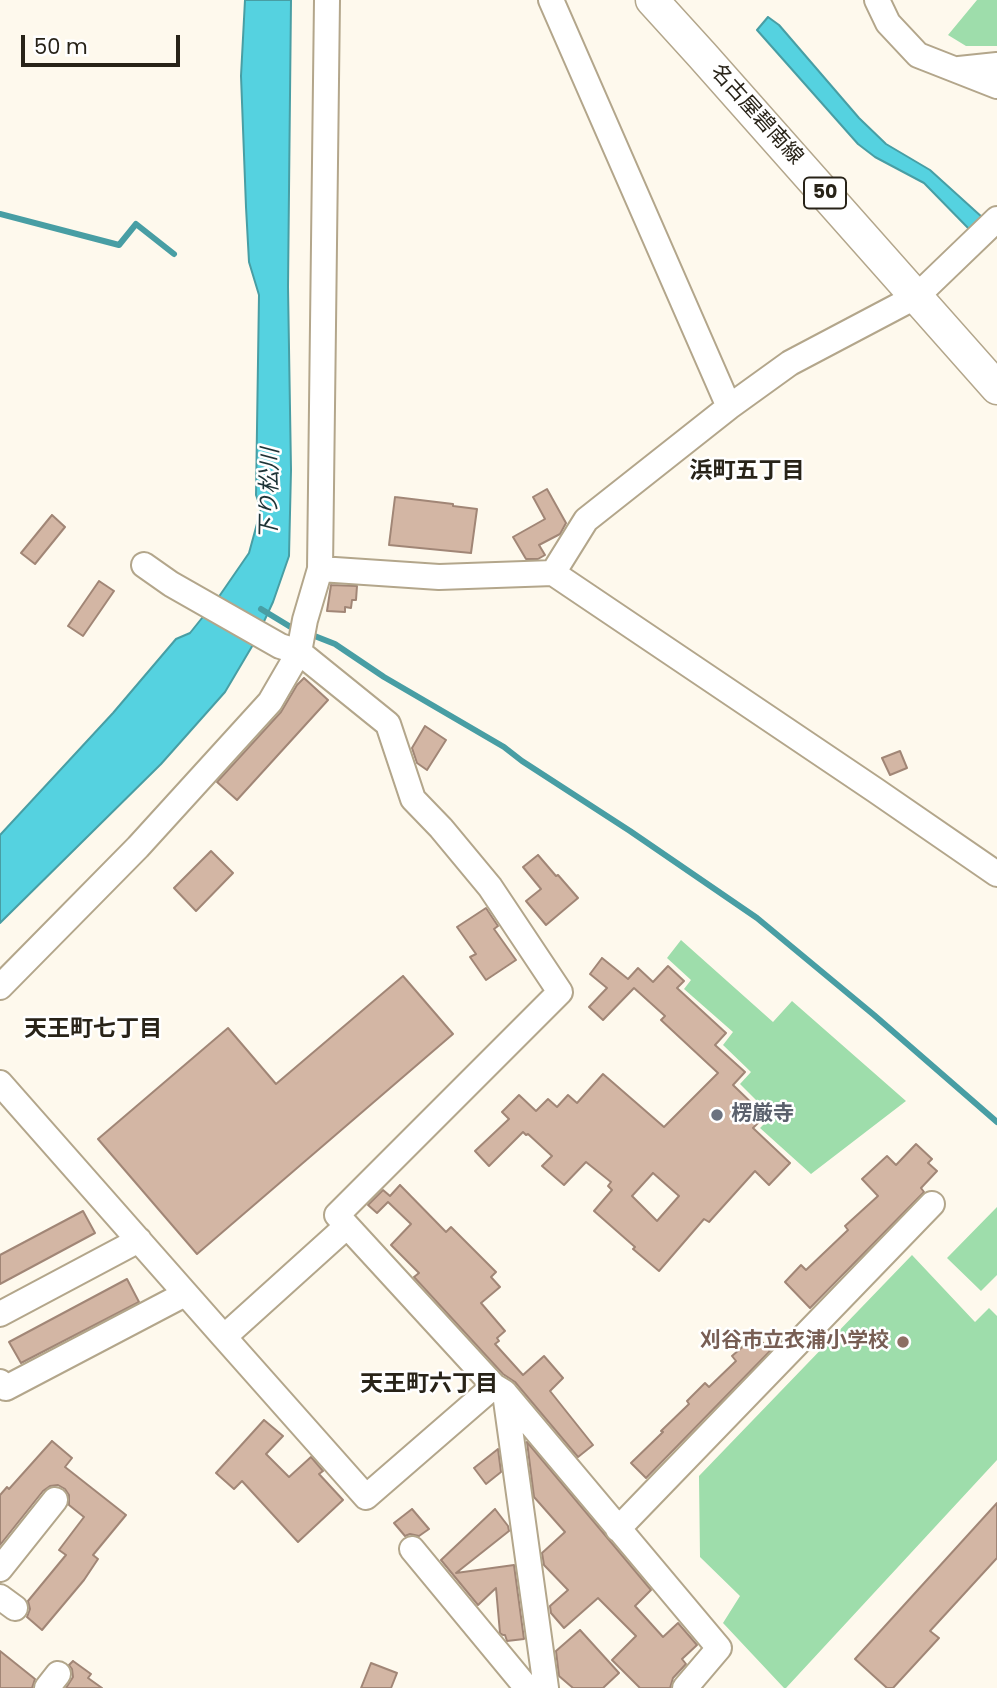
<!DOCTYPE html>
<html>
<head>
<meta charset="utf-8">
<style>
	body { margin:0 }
	#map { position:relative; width:997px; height:1688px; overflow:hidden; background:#fef9ed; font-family:Poppins,sans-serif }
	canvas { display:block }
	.scale { position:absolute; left:21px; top:35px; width:159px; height:32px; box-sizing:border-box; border:4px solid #282318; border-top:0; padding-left:9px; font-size:21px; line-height:24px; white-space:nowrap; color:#282318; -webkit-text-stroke:5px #fff; paint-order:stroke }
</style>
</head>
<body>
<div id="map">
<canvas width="997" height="1688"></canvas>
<div class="scale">50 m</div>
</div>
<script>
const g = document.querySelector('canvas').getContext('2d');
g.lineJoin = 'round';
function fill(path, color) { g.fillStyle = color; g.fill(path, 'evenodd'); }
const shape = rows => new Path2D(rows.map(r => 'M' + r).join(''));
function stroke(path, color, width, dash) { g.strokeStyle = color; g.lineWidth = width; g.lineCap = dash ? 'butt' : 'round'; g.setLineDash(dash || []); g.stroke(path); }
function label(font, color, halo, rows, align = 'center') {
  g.font = font + ' Poppins,"Noto Sans JP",sans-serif'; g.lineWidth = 5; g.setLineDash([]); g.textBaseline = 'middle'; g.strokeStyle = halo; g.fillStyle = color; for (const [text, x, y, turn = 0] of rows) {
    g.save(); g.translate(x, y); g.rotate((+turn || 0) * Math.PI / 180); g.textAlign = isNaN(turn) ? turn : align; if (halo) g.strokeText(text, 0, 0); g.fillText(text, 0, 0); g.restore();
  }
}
fill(shape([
	[977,0,997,0,997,46,966,46,948,35],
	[681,940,773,1022,792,1001,906,1101,811,1174,760,1128,772,1116,740,1084,751,1072,723,1045,733,1032,684,989,691,980,667,958],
	[997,1207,997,1275,981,1291,947,1258],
	[912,1255,975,1322,989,1308,997,1316,997,1460,786,1688,784,1688,723,1623,740,1596,700,1557,699,1476]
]), '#9eddab');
const water = shape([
	[245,0,291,0,288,287,291,470,289,556,273,602,254,643,225,692,161,764,0,923,0,835,113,713,176,639,190,633,218,598,249,553,261,509,256,495,259,295,249,262,246,207,241,76,245,0],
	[768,17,779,25,859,118,886,144,930,170,983,218,971,231,924,183,875,157,858,144,757,30,768,17]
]);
fill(water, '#55d2e0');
stroke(water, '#489ea4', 2);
stroke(shape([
	[0,214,119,245,136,224,174,254],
	[261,609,289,626,297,630],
	[307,633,335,644,384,677,504,747,522,761,630,831,757,918,874,1015,997,1122]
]), '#489ea4', 6);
const building = shape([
	[547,489,566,523,560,534,539,545,545,555,538,559,526,559,513,537,545,519,533,497,547,489],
	[395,497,453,504,453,506,477,509,471,553,389,545,395,497],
	[52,515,65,527,35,564,21,553,52,515],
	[99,581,114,591,83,636,68,626,99,581],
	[331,585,357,586,356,600,352,600,351,608,345,607,345,612,327,611,331,585],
	[304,678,328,700,237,800,217,782,281,712,297,685,304,678],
	[425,726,446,740,427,770,417,763,412,748,425,726],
	[900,751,907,768,890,775,882,758,900,751],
	[211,851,233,873,196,911,174,888,211,851],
	[538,855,556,876,558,875,578,898,546,925,526,901,541,889,523,867,538,855],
	[486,908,498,926,494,929,516,960,486,980,470,957,476,954,457,927,486,908],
	[602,958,628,979,638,968,653,982,668,966,684,981,677,988,726,1033,715,1045,745,1072,733,1085,765,1116,753,1128,790,1163,769,1185,755,1171,709,1222,704,1219,659,1271,633,1249,635,1247,594,1211,612,1190,608,1186,611,1182,586,1162,564,1185,542,1166,552,1156,528,1134,526,1135,523,1132,489,1166,475,1151,509,1119,502,1112,519,1095,536,1111,548,1099,557,1107,568,1095,577,1103,603,1074,664,1127,718,1073,661,1020,665,1016,634,988,603,1020,589,1007,607,988,590,974,602,958],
	[653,1173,679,1196,657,1221,632,1196,653,1173],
	[403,976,453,1034,197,1254,98,1139,228,1028,276,1084,403,976],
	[916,1144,932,1159,928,1163,937,1171,921,1188,924,1192,810,1308,785,1282,801,1265,806,1270,848,1230,845,1226,878,1196,862,1179,887,1156,896,1165,916,1144],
	[400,1185,446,1232,451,1227,496,1272,491,1277,500,1287,481,1303,505,1331,497,1338,499,1341,495,1344,523,1375,544,1356,563,1378,550,1391,593,1445,578,1457,515,1382,503,1374,414,1277,419,1273,391,1245,411,1224,388,1202,377,1213,368,1205,383,1190,390,1196,400,1185],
	[83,1211,95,1233,0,1284,0,1255,83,1211],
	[127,1279,139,1302,21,1363,9,1342,127,1279],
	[756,1335,770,1351,646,1478,631,1463,663,1432,661,1431,689,1404,687,1401,705,1383,709,1387,736,1361,732,1356,756,1335],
	[264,1420,283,1436,266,1454,289,1477,311,1457,323,1471,319,1474,343,1500,298,1542,242,1481,234,1489,216,1473,264,1420],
	[52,1441,72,1458,65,1467,126,1515,93,1555,98,1559,84,1580,42,1630,27,1617,30,1609,28,1601,66,1555,59,1550,84,1517,69,1505,69,1495,65,1489,58,1485,50,1486,43,1491,0,1545,0,1495,7,1487,9,1489,52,1441],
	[527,1442,651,1590,635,1606,663,1637,678,1623,697,1645,682,1659,686,1664,673,1678,670,1688,640,1688,612,1660,636,1636,598,1598,564,1628,551,1613,550,1606,568,1590,544,1565,542,1553,565,1532,534,1497,527,1442],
	[498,1449,501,1472,486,1484,474,1468,498,1449],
	[997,1503,997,1558,930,1631,939,1638,893,1688,887,1688,855,1659,997,1503],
	[412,1509,429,1529,419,1536,410,1534,405,1536,394,1523,412,1509],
	[495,1509,508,1526,509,1531,456,1573,514,1565,524,1639,507,1641,505,1635,503,1635,500,1633,496,1588,478,1605,441,1560,495,1509],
	[580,1630,619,1673,603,1688,573,1688,559,1676,556,1651,580,1630],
	[0,1651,35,1679,32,1688,0,1688,0,1651],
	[73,1661,91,1674,88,1678,102,1688,66,1688,73,1677,72,1669,69,1665,73,1661],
	[371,1663,397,1673,391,1688,361,1688,371,1663]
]);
fill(building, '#d3b6a4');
stroke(building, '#a18676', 2);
const minor = shape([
	[551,0,729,407],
	[877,0,888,23,918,55,997,86],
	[959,69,997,65],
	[144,565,171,584,280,646,299,652,388,724,413,799,441,828,490,887,560,992,337,1215,494,1386,504,1392,719,1648,685,1688],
	[320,569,439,577,553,573,875,790,997,874],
	[553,573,586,520,729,407,790,363,917,296,997,219],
	[0,987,138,847,270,702,299,652,305,620,320,569,327,0],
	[0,1083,224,1337],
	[347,1226,224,1337,366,1497,494,1386],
	[0,1314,139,1240],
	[0,1382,6,1388,185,1294],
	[505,1393,546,1688],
	[618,1529,932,1204],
	[412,1549,527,1688],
	[0,1569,55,1500],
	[0,1597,15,1608],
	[47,1688,58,1674]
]);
const major = shape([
	[652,0,702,55,997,388]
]);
stroke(minor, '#b3a68b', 28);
stroke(major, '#b3a68b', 35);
stroke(minor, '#fff', 24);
stroke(major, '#fff', 32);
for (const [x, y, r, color] of [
	[717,1115,7,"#6b7280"],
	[903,1342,7,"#8d6e63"]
]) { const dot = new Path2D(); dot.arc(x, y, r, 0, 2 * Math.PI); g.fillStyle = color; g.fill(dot); stroke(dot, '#fff', 2.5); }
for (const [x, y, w] of [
	[825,193,42]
]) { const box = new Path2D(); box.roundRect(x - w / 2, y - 15.5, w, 31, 5); g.fillStyle = '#fff'; g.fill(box); stroke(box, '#282318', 2); }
label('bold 19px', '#282318', null, [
	["50",825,193]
]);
label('21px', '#282318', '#fff', [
	["名古屋碧南線",756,115,48]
]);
label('bold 21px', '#5b616d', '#fff', [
	["楞厳寺",731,1115]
], 'left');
label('bold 21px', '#785e54', '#fff', [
	["刈谷市立衣浦小学校",889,1342]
], 'right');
label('bold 23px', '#282318', '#fff', [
	["浜町五丁目",747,472],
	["天王町七丁目",93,1030],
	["天王町六丁目",429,1385]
]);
label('italic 23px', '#1e3437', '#fff', [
	["下り松川",271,494,-89]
]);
</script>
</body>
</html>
